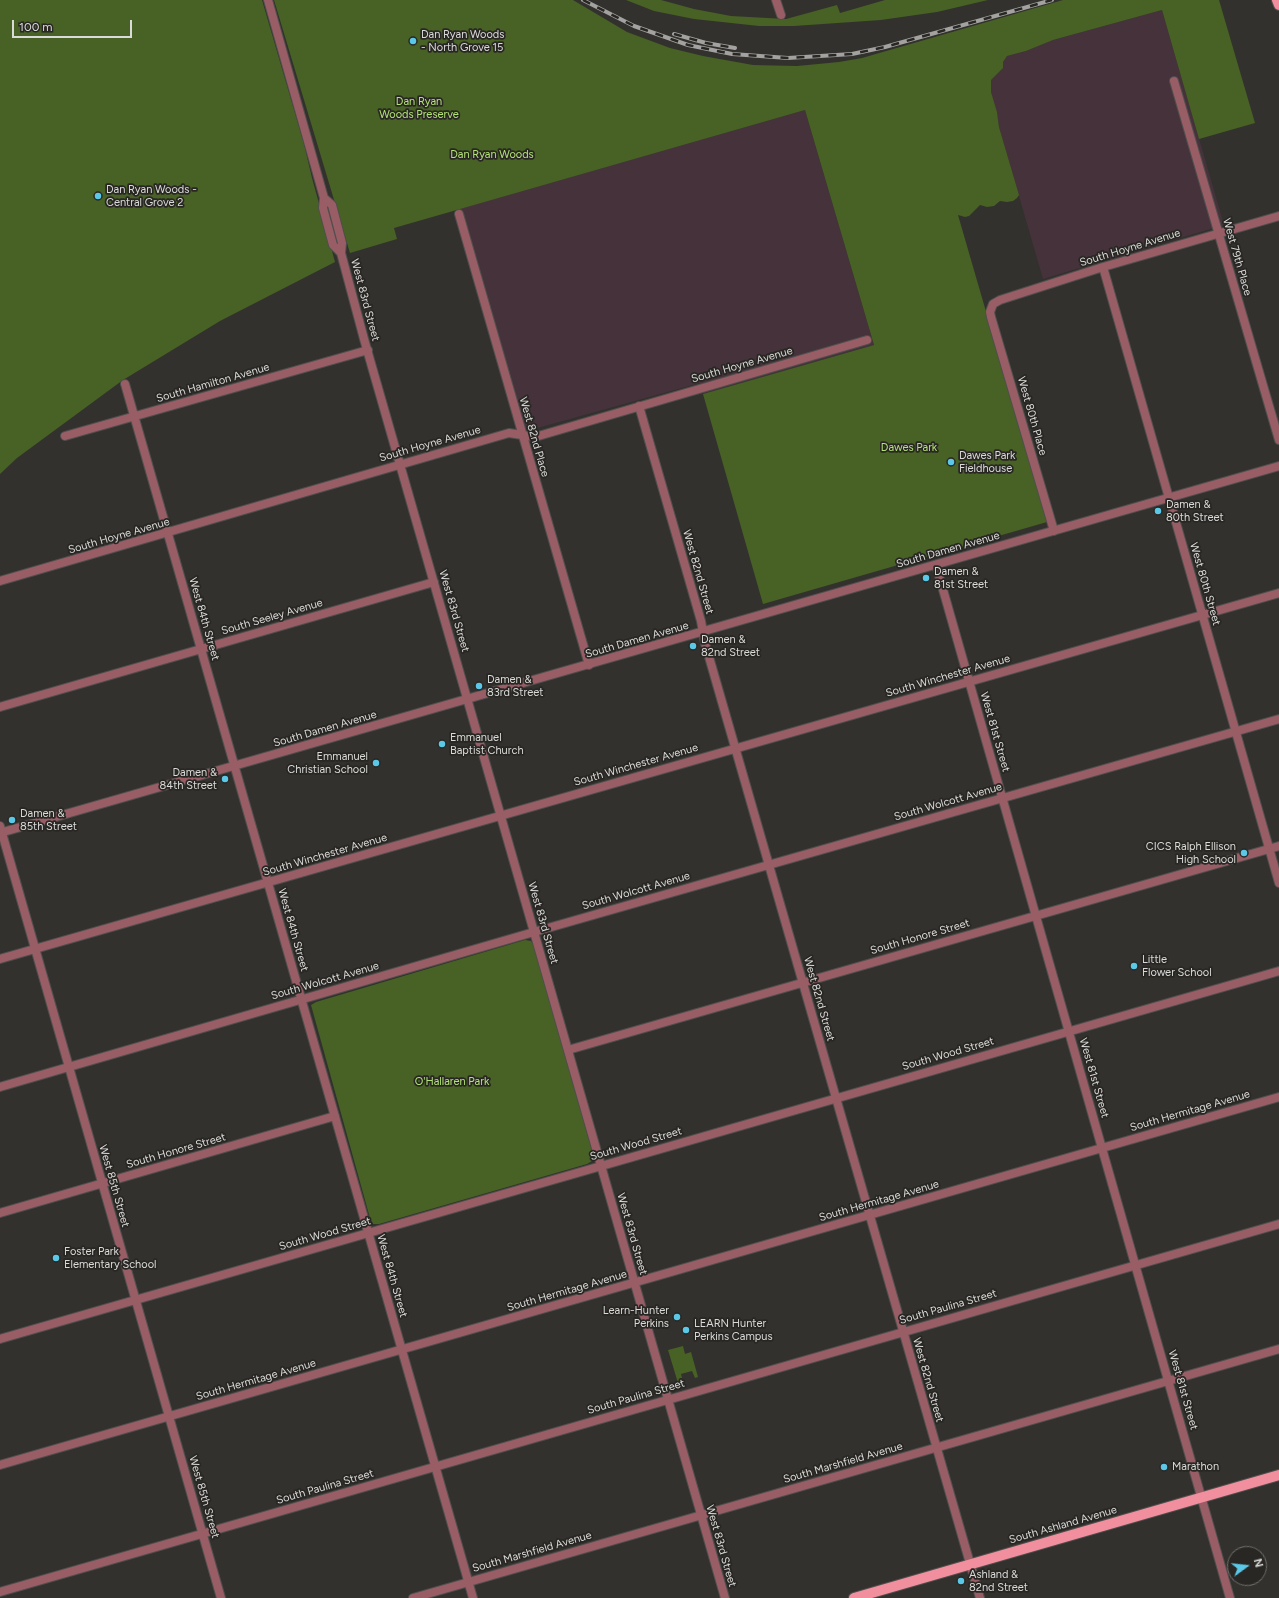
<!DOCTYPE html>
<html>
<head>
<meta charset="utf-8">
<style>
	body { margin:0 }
	#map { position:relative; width:1279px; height:1598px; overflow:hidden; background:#32312e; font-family:Figtree,sans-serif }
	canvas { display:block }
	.north { position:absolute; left:1227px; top:1546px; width:40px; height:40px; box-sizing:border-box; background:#282724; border:1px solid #6f6f6c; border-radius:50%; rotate:75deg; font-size:11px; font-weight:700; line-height:16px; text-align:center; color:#dadad8 }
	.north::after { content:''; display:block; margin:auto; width:14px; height:18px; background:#5ac8e6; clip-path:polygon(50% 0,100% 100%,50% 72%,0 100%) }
	.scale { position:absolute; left:12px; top:20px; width:120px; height:18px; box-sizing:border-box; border:2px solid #dadad8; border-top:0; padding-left:5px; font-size:12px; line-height:14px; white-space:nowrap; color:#dadad8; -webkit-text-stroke:3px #282724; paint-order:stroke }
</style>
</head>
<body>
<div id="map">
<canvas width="1279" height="1598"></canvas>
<div class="north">N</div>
<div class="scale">100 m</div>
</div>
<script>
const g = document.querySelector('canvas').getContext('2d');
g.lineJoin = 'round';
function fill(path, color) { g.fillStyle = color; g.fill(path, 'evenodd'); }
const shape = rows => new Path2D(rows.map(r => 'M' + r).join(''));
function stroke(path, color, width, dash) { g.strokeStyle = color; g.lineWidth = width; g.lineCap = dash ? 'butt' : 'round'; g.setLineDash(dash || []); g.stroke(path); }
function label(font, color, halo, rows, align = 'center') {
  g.font = font + ' Figtree,sans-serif'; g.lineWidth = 3.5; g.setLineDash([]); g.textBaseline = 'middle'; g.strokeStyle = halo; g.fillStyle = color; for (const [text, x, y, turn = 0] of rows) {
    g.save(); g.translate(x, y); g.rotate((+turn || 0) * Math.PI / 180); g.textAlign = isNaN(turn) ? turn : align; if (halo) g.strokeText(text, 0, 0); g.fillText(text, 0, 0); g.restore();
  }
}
fill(shape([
	[1162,10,1224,225,1043,279,999,127,997,112,990,92,991,80,1003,68,1003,62,1007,56,1026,51,1053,40],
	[805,110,874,345,703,394,700,383,523,432,459,209]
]), '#45323b');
fill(shape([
	[0,0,262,0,304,144,312,178,335,262,220,321,123,380,17,458,0,474],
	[274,0,573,0,627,32,670,48,703,56,753,65,797,66,839,62,862,58,1063,0,1219,0,1255,123,1199,139,1162,10,1053,40,1026,51,1007,56,1003,62,1003,68,991,80,991,92,997,112,999,127,1019,195,1017,198,1013,201,1007,202,1000,201,994,206,987,207,980,205,969,216,965,217,958,215,1047,522,763,604,703,394,874,345,805,110,394,228,397,239,350,253],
	[626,0,661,0,694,9,731,16,786,19,837,5,840,13,885,0,988,0,937,12,881,20,794,26,759,26,694,19,654,11],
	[525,940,531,941,534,945,593,1154,592,1161,587,1164,379,1224,373,1224,370,1218,311,1005,316,1002],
	[683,1346,685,1354,691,1352,698,1377,695,1378,692,1371,681,1374,683,1382,678,1383,668,1350]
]), '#486125');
const minor = shape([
	[268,0,324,198,323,208,333,245,341,253],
	[776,0,781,15],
	[1174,81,1279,440],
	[324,198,332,205,342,243,341,253,364,339,725,1598],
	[459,214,589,665],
	[1103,267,1279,883],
	[125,384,473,1598],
	[639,406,701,621,705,643,980,1598],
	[65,436,368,350],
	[1054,531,991,317,990,312,993,304,1000,300,1103,267,1279,216],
	[936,565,1230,1598],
	[0,581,509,433,535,437,867,340],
	[0,707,434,582],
	[0,826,221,1598],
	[0,833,1279,466],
	[0,959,1279,593],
	[568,1050,1279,846],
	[0,1087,534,932,1279,719],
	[0,1213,335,1116],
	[0,1339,1279,971],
	[0,1465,1279,1097],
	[0,1592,1279,1224],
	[413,1598,1279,1349]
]);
const major = shape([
	[1277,0,1279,5],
	[854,1598,1279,1475]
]);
stroke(minor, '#504f4d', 10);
stroke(major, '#504f4d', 12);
stroke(minor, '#995d66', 8);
stroke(major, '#f28f9e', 10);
const rail = shape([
	[583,0,634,26,688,45,732,54,788,58,852,54,885,47,1052,0],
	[674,34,706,43,735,48]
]);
stroke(rail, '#a3a2a0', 4);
stroke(rail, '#282724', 2.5, [8]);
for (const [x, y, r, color] of [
	[413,41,4,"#5ac8e6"],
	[98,196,4,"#5ac8e6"],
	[951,462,4,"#5ac8e6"],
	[1158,511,4,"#5ac8e6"],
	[926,578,4,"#5ac8e6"],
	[693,646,4,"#5ac8e6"],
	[479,686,4,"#5ac8e6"],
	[442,744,4,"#5ac8e6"],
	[376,763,4,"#5ac8e6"],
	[225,779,4,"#5ac8e6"],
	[12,820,4,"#5ac8e6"],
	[1244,853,4,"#5ac8e6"],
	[1134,966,4,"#5ac8e6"],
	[56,1258,4,"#5ac8e6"],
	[677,1317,4,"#5ac8e6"],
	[686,1330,4,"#5ac8e6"],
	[1164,1467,4,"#5ac8e6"],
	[961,1581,4,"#5ac8e6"]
]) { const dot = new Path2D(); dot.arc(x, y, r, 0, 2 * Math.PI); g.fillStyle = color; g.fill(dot); stroke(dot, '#282724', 1.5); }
label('11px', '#dadad8', '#282724', [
	["Dan Ryan Woods",421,35],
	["- North Grove 15",421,48],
	["Dan Ryan Woods -",106,190],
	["Central Grove 2",106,203],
	["Dawes Park",959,456],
	["Fieldhouse",959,469],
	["Damen &",1166,505],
	["80th Street",1166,518],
	["Damen &",934,572],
	["81st Street",934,585],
	["Damen &",701,640],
	["82nd Street",701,653],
	["Damen &",487,680],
	["83rd Street",487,693],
	["Emmanuel",450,738],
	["Baptist Church",450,751],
	["Emmanuel",368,757,"right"],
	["Christian School",368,770,"right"],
	["Damen &",217,773,"right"],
	["84th Street",217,786,"right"],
	["Damen &",20,814],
	["85th Street",20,827],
	["CICS Ralph Ellison",1236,847,"right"],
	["High School",1236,860,"right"],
	["Little",1142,960],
	["Flower School",1142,973],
	["Foster Park",64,1252],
	["Elementary School",64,1265],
	["Learn-Hunter",669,1311,"right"],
	["Perkins",669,1324,"right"],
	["LEARN Hunter",694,1324],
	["Perkins Campus",694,1337],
	["Marathon",1172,1467],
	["Ashland &",969,1575],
	["82nd Street",969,1588]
], 'left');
label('11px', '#b3e275', '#282724', [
	["Dan Ryan",419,102],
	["Woods Preserve",419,115],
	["Dan Ryan Woods",492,155],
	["Dawes Park",909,448],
	["O'Hallaren Park",452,1082]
]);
label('11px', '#dadad8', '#282724', [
	["South Hoyne Avenue",1130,248,-17],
	["West 79th Place",1237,257,74],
	["West 83rd Street",365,300,75],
	["South Hoyne Avenue",742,365,-16],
	["South Hamilton Avenue",213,383,-16],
	["West 80th Place",1032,416,74],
	["West 82nd Place",534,437,74],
	["South Hoyne Avenue",430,444,-16],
	["South Hoyne Avenue",119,536,-16],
	["South Damen Avenue",948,550,-16],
	["West 82nd Street",698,572,74],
	["West 80th Street",1205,584,74],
	["West 83rd Street",454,611,74],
	["South Seeley Avenue",272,617,-16],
	["West 84th Street",204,619,74],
	["South Damen Avenue",637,640,-16],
	["South Winchester Avenue",948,676,-16],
	["South Damen Avenue",325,729,-16],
	["West 81st Street",995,732,74],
	["South Winchester Avenue",636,765,-16],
	["South Wolcott Avenue",948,802,-16],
	["South Winchester Avenue",325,855,-16],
	["South Wolcott Avenue",636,891,-16],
	["West 83rd Street",543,923,74],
	["West 84th Street",293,930,74],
	["South Honore Street",920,937,-16],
	["South Wolcott Avenue",325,981,-16],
	["West 82nd Street",819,999,74],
	["South Wood Street",948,1054,-16],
	["West 81st Street",1094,1078,74],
	["South Hermitage Avenue",1190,1111,-16],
	["South Wood Street",636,1144,-16],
	["South Honore Street",176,1151,-16],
	["West 85th Street",114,1186,74],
	["South Hermitage Avenue",879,1201,-16],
	["South Wood Street",325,1234,-16],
	["West 83rd Street",632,1234,74],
	["West 84th Street",392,1276,74],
	["South Hermitage Avenue",567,1291,-16],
	["South Paulina Street",948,1307,-16],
	["South Hermitage Avenue",256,1380,-16],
	["West 82nd Street",928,1380,74],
	["West 81st Street",1183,1390,74],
	["South Paulina Street",636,1397,-16],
	["South Marshfield Avenue",843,1463,-16],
	["South Paulina Street",325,1487,-16],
	["West 85th Street",204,1497,74],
	["South Ashland Avenue",1063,1525,-16],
	["West 83rd Street",721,1546,74],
	["South Marshfield Avenue",532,1552,-16]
]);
</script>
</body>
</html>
